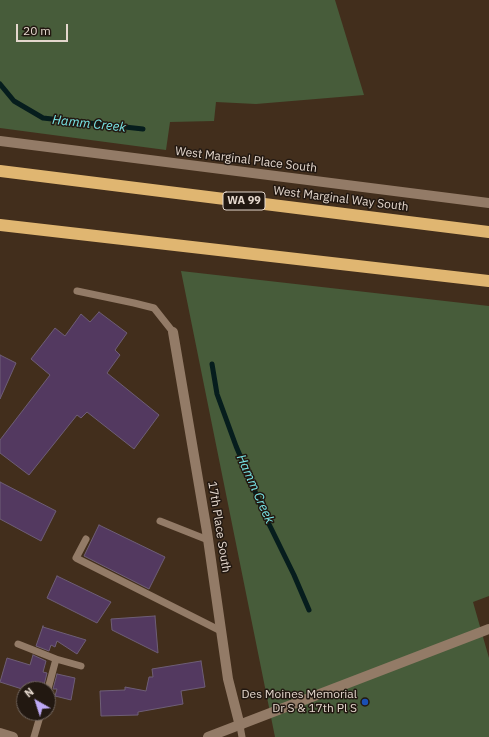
<!DOCTYPE html>
<html>
<head>
<meta charset="utf-8">
<style>
	body { margin:0 }
	#map { position:relative; width:489px; height:737px; overflow:hidden; background:#422e1c; font-family:"IBM Plex Sans",sans-serif }
	canvas { display:block }
	.north { position:absolute; left:16px; top:681px; width:40px; height:40px; box-sizing:border-box; background:#221811; border:1px solid #70645c; border-radius:50%; rotate:321deg; font-size:11px; font-weight:700; line-height:16px; text-align:center; color:#e4d7cd }
	.north::after { content:''; display:block; margin:auto; width:14px; height:18px; background:#bea9f5; clip-path:polygon(50% 0,100% 100%,50% 72%,0 100%) }
	.scale { position:absolute; left:16px; top:24px; width:52px; height:18px; box-sizing:border-box; border:2px solid #e4d7cd; border-top:0; padding-left:5px; font-size:12px; line-height:14px; white-space:nowrap; color:#e4d7cd; -webkit-text-stroke:3px #221811; paint-order:stroke }
</style>
</head>
<body>
<div id="map">
<canvas width="489" height="737"></canvas>
<div class="north">N</div>
<div class="scale">20 m</div>
</div>
<script>
const g = document.querySelector('canvas').getContext('2d');
g.lineJoin = 'round';
function fill(path, color) { g.fillStyle = color; g.fill(path, 'evenodd'); }
const shape = rows => new Path2D(rows.map(r => 'M' + r).join(''));
function stroke(path, color, width, dash) { g.strokeStyle = color; g.lineWidth = width; g.lineCap = dash ? 'butt' : 'round'; g.setLineDash(dash || []); g.stroke(path); }
function label(font, color, halo, rows, align = 'center') {
  g.font = font + ' "IBM Plex Sans",sans-serif'; g.lineWidth = 3; g.setLineDash([]); g.textBaseline = 'middle'; g.strokeStyle = halo; g.fillStyle = color; for (const [text, x, y, turn = 0] of rows) {
    g.save(); g.translate(x, y); g.rotate((+turn || 0) * Math.PI / 180); g.textAlign = isNaN(turn) ? turn : align; if (halo) g.strokeText(text, 0, 0); g.fillText(text, 0, 0); g.restore();
  }
}
fill(shape([
	[0,0,335,0,364,95,256,104,216,102,214,121,170,122,166,150,0,128],
	[181,271,489,306,489,596,473,602,489,658,489,737,275,737]
]), '#475c3a');
stroke(shape([
	[0,84,14,101,43,118,143,129],
	[212,364,217,394,236,446,267,520,294,575,309,610]
]), '#061d1d', 5);
const building = shape([
	[99,312,127,333,115,350,120,355,107,373,159,415,134,449,87,412,81,418,77,415,29,475,0,453,0,440,50,375,31,359,55,328,65,336,81,314,90,322,99,312],
	[0,355,16,363,0,399,0,355],
	[0,482,56,511,41,541,0,519,0,482],
	[99,525,165,557,149,589,84,556,99,525],
	[57,576,111,602,97,623,47,598,57,576],
	[155,616,158,653,112,630,111,619,155,616],
	[43,626,43,627,86,640,77,654,57,641,55,647,51,645,49,651,36,646,43,626],
	[33,655,46,661,43,672,47,673,43,689,22,689,0,682,7,658,30,665,33,655],
	[201,661,205,687,181,691,183,704,138,712,138,715,101,716,100,691,125,690,125,687,146,691,149,677,153,677,152,669,201,661],
	[57,674,75,678,71,700,55,696,57,689,53,689,57,674]
]);
fill(building, '#533960');
stroke(building, '#6e5e76', 1);
stroke(shape([
	[77,291,134,303,154,308,173,332],
	[160,521,208,540],
	[86,539,76,558,221,631],
	[18,644,56,659,48,689],
	[56,659,81,666],
	[240,726,242,737],
	[34,737,41,713]
]), '#937b67', 7);
stroke(shape([
	[173,332,207,532,228,679,240,726]
]), '#937b67', 10);
stroke(shape([
	[0,141,489,203],
	[0,733,13,737],
	[208,737,489,629]
]), '#937b67', 10);
stroke(shape([
	[0,171,489,232],
	[0,225,489,281]
]), '#e0b671', 12);
for (const [x, y, r, color] of [
	[365,702,4,"#1a4fb4"]
]) { const dot = new Path2D(); dot.arc(x, y, r, 0, 2 * Math.PI); g.fillStyle = color; g.fill(dot); stroke(dot, '#221811', 1.5); }
for (const [x, y, w] of [
	[244,201,42]
]) { const box = new Path2D(); box.roundRect(x - w / 2, y - 9, w, 18, 3); g.fillStyle = '#221811'; g.fill(box); stroke(box, '#e4d7cd', 1); }
label('bold 11px', '#e4d7cd', null, [
	["WA 99",244,201]
]);
label('12px', '#e4d7cd', '#221811', [
	["West Marginal Place South",246,160,7],
	["West Marginal Way South",341,199,7],
	["17th Place South",219,527,81]
]);
label('12px', '#e4d7cd', '#221811', [
	["Des Moines Memorial",357,695],
	["Dr S & 17th Pl S",357,709]
], 'right');
label('italic 13px', '#78e5e6', '#221811', [
	["Hamm Creek",89,124,6],
	["Hamm Creek",255,489,66]
]);
</script>
</body>
</html>
